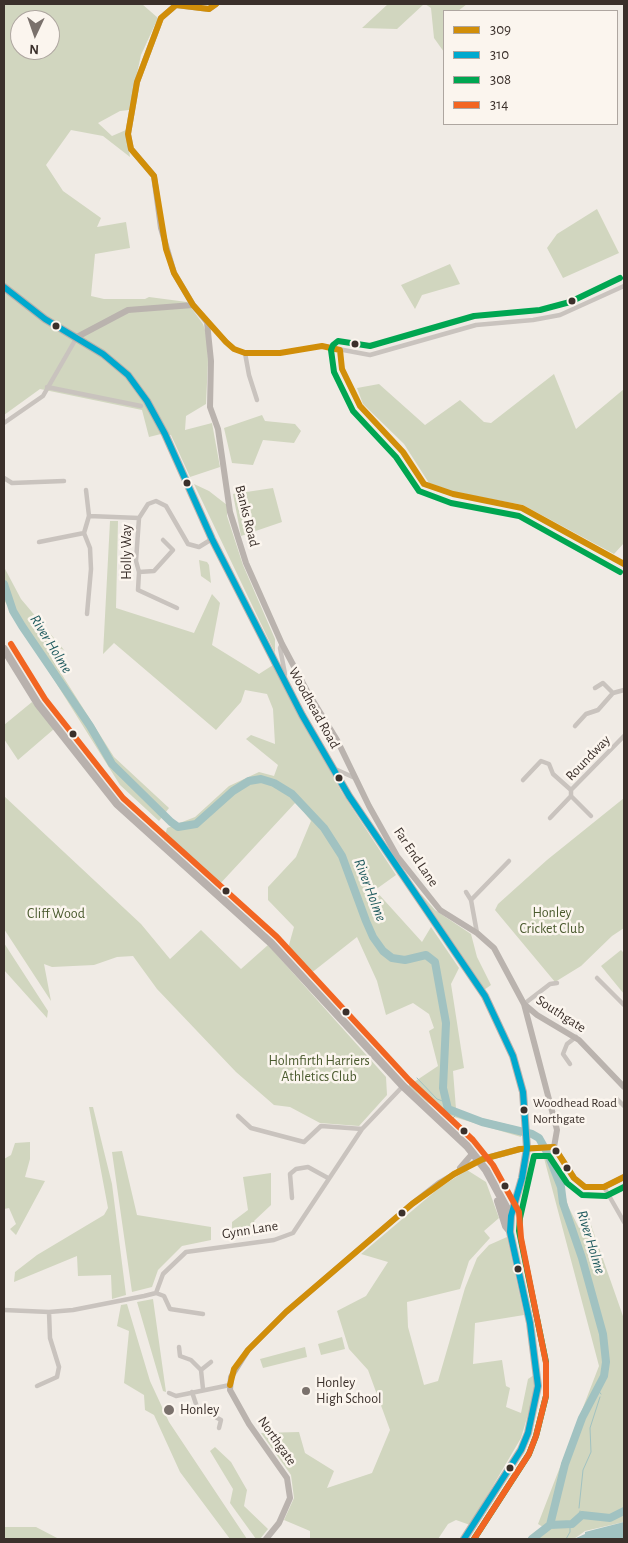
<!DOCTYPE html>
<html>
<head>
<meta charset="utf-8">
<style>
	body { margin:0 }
	#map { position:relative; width:628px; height:1543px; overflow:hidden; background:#f0ebe5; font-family:"Alegreya Sans",sans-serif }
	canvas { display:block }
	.frame { position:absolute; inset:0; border:5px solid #3b302b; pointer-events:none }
	.legend { position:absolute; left:443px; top:10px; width:175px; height:115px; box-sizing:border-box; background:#fbf5ee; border:1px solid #aea6a0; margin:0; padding:6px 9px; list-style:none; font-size:15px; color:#3b302b }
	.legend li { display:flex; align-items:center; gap:10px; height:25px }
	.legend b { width:25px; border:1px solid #aea6a0 }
	.north { position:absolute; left:10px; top:10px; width:50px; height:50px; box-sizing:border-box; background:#fbf5ee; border:1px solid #aea6a0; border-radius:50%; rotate:183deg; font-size:14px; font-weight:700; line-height:20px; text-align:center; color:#3b302b }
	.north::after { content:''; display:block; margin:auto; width:18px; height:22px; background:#7a716c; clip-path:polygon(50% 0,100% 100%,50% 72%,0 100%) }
</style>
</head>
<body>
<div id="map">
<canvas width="628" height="1543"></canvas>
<div class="frame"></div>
<ul class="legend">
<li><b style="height:6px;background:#d18e09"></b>309</li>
<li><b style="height:6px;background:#00a9ce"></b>310</li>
<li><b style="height:6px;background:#00a651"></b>308</li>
<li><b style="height:6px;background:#f26522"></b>314</li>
</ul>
<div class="north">N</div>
</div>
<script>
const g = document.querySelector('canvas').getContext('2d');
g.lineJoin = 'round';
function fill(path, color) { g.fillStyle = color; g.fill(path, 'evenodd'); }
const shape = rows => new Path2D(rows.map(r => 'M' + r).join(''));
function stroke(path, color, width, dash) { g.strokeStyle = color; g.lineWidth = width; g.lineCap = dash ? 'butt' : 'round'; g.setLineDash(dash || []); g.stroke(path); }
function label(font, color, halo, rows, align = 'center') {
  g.font = font + ' "Alegreya Sans",sans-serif'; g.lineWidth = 5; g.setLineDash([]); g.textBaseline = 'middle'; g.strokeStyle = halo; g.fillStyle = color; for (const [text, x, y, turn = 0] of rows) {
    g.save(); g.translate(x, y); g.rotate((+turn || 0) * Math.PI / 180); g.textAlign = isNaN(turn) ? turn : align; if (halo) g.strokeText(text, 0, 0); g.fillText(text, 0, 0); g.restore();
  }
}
fill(shape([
	[4,4,142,4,158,18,141,55,129,110,120,111,98,123,112,136,126,130,130,157,103,136,71,130,46,165,63,191,101,218,97,227,126,222,130,248,95,254,91,296,104,299,145,299,149,297,187,302,203,324,207,336,208,361,206,404,186,416,185,430,212,423,220,467,190,477,171,435,161,434,149,437,142,410,40,389,4,415],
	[20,20,50,20,50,50,20,50],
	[388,4,424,4,397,29,362,28],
	[425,4,467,4,458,11,444,11,444,52,434,38,431,8],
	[597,209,619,253,563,278,547,248,557,234],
	[450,264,460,284,422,295,415,309,401,285],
	[554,374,576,429,624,389,624,543,614,554,523,505,454,492,429,483,404,444,363,404,357,388,379,384,425,425,460,400,484,422,491,423],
	[262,415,265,421,295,424,301,431,294,443,263,440,253,465,232,463,224,428],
	[194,484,209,491,227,505,227,516,243,565,275,639,275,653],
	[273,488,282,522,241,536,233,494],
	[110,521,118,521,116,608,194,633,212,594,220,603,212,645,259,674,273,665,341,791,396,875,375,890,422,942,431,927,459,968,451,984,464,1068,453,1071,456,1109,469,1115,522,1128,521,1137,454,1117,428,1103,408,1086,438,1066,429,1031,434,1028,429,1014,413,1003,386,1015,377,981,357,937,310,974,287,952,294,927,268,900,268,887,296,857,311,821,296,802,218,886,164,840,167,828,195,817,229,786,259,772,274,776,278,765,246,739,251,735,275,744,273,709,267,694,245,690,241,702,216,730,114,643,103,654],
	[199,560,207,562,209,565,211,583,201,576],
	[4,567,21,599,64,650,43,641,52,659,114,757,169,808,159,821,120,785,4,600],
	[32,702,54,729,18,760,4,739,4,725],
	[4,796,141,924,170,959,201,930,241,969,268,945,386,1077,387,1095,359,1126,320,1123,290,1107,274,1105,236,1072,157,989,133,956,117,957,94,965,52,967,44,964,51,1001,4,929],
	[624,798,624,928,612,936,581,966,555,982,495,910,498,904,547,860],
	[421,894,435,910,471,934,477,957,491,985,484,990,423,902],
	[4,943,48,1011,47,1018,4,970],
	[621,950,624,953,624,994,601,966],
	[89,1107,93,1107,112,1184,126,1295,112,1299,111,1275,78,1276,77,1256,14,1282,15,1272,37,1255,104,1215,108,1208],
	[30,1142,30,1159,25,1177,45,1181,16,1235,10,1229,16,1224,9,1208,4,1209,4,1159,11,1155,15,1143],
	[122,1151,137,1215,211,1227,211,1240,182,1246,158,1270,152,1287,132,1292,112,1152],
	[551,1152,561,1177,568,1206,579,1228,591,1225,624,1319,624,1522,585,1531,574,1539,534,1539,541,1534,543,1527,538,1524,599,1366,544,1158],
	[467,1170,486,1182,499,1218,484,1231,490,1238,469,1261,460,1289,407,1302,408,1327,424,1385,438,1381,465,1288,477,1258,489,1245,507,1237,524,1315,475,1323,473,1364,502,1360,506,1386,510,1388,506,1407,521,1413,528,1379,534,1375,534,1394,521,1438,470,1525,456,1520,448,1524,438,1539,310,1539,310,1531,284,1520,294,1498,291,1475,261,1433,299,1432,305,1453,334,1471,327,1488,372,1473,390,1430,368,1370,349,1349,337,1311,366,1296,388,1262,361,1254,439,1188],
	[271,1173,271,1205,254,1221,263,1234,232,1239,232,1222,248,1210,243,1177],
	[153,1299,166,1392,163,1391,137,1302],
	[127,1304,150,1381,169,1422,247,1539,230,1539,180,1472,154,1415,145,1410,144,1395,124,1383,129,1331,117,1326,121,1305],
	[342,1337,345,1349,321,1355,318,1344],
	[305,1347,307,1357,263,1368,260,1359],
	[215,1447,231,1462,247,1490,244,1506,268,1529,260,1539,256,1539,230,1503,233,1489,210,1451],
	[4,1527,36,1527,59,1539,4,1539]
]), '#d1d6bf');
fill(shape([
	[624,1522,624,1539,574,1539,585,1534,585,1532]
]), '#a1c2c1');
stroke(shape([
	[417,1078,437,1099,445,1102],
	[409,1084,445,1116,452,1119,457,1114],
	[597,1389,601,1394],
	[579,1508,583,1470,591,1452,590,1428,600,1397],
	[579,1518,580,1511],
	[566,1539,570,1532,570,1524]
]), '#a1c2c1', 1);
stroke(shape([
	[4,584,13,611,22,626,90,726,112,764,171,822,178,827,196,824,233,791,249,781,261,779,274,783,292,794,324,828,342,856,366,921,373,937,383,951,392,958,405,960,426,955,435,962,446,1023,443,1088,448,1109,482,1122,532,1134,539,1138,548,1154,561,1187,563,1203,582,1258,603,1334,606,1362,604,1376,582,1418,565,1464,550,1525,532,1539],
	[550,1525,572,1524,582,1515,610,1518,624,1511]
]), '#a1c2c1', 8);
stroke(shape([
	[208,323,234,349,245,353,280,353,322,346,370,355,476,325,533,320,560,315,624,286],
	[340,350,342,369,360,406,403,452,424,484,453,494,522,508,624,564],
	[245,353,249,375,257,400],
	[47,387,141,406],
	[4,423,43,396,77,337],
	[4,478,12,483,64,481],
	[86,490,89,516,84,533,90,548,91,569,87,614],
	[89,516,139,518],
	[39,542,84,533],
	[139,572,154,571,173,550,163,540],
	[177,608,138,590,139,572,136,561,139,518,148,504,156,501,166,506,188,544,199,547,212,539],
	[282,644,280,648,285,674,283,678],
	[595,688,603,683,613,693],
	[575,726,586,714,598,710,613,693,624,690],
	[335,769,355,778],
	[523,780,541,761,549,764,553,774,571,790],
	[591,816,571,796,571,790,624,736],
	[550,818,571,796],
	[466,892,471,900],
	[477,933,471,900,509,861],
	[597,978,624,1005],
	[524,1004,550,984,557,983],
	[570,1064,563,1054,567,1044,576,1037],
	[616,1098,624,1106],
	[238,1116,251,1128,304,1142,321,1126,362,1129],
	[604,1187,624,1222],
	[292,1198,290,1174,296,1169,308,1167,328,1178],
	[156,1293,164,1296,170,1309,203,1314],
	[4,1310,49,1312,73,1310,144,1296,156,1293,163,1274,186,1252,274,1240,293,1233,362,1129,403,1086],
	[179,1347,180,1356,191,1360,201,1370],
	[37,1386,57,1377,59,1367,50,1338,49,1312],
	[203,1389,201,1370,211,1362],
	[192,1392,197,1407,221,1420,219,1428],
	[169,1393,176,1396,230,1385]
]), '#c9c3be', 4.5);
stroke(shape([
	[216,4,209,9,176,5,161,18,137,82,128,134,131,149,154,176,161,228,174,273,193,305,207,322,211,361,210,407,218,429,230,512,246,563,282,644,307,691,337,740,369,806,397,856,440,910,477,933,494,948,524,1004,557,1130,554,1147],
	[77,337,128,310,193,305],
	[524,1004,537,1015,579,1040,624,1087],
	[460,1168,473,1153],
	[266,1539,279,1523,290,1498,287,1478,249,1424,230,1390,231,1377,248,1350,286,1312,412,1204,439,1183,479,1160,520,1149,554,1147,574,1178,585,1187,604,1187,624,1177]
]), '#bab3ae', 6);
stroke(shape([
	[4,287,45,319,103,354,128,375,147,401,165,434,212,539,302,715,349,796,485,996,513,1056,523,1092,527,1148,522,1178,511,1216,510,1232,530,1323,538,1386,528,1433,521,1450,464,1539],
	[4,649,38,704,117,804,271,943,403,1086,467,1146,486,1170,511,1216],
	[498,1201,506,1226,510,1231]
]), '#b8b1ad', 8);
stroke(shape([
	[216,4,209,9,176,5,161,18,137,82,128,134,131,149,154,176,166,249,174,273,193,305,226,342,234,349,245,353,280,353,322,346,340,350,342,369,360,406,403,452,424,484,453,494,522,508,624,564],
	[230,1385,234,1369,248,1350,286,1312,412,1204,454,1174,483,1159,520,1149,554,1147,574,1178,585,1187,604,1187,624,1177]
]), '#d18e09', 6);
stroke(shape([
	[4,287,45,319,103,354,128,375,147,401,165,434,212,539,302,715,349,796,485,996,513,1056,523,1092,527,1148,522,1178,511,1216,510,1232,530,1323,538,1386,528,1433,521,1450,464,1539]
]), '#00a9ce', 6);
stroke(shape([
	[620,572,519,516,451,503,419,491,396,457,353,411,334,372,331,350,333,345,338,341,370,346,474,316,540,310,570,302,620,278],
	[474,1539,529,1454,536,1436,546,1396,546,1362,519,1231,520,1218,534,1156,549,1156,567,1183,582,1195,606,1196,624,1187]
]), '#00a651', 6);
stroke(shape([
	[11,644,45,699,123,798,277,937,409,1080,473,1140,493,1165,519,1212,521,1238,546,1363,546,1396,536,1436,529,1454,474,1539]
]), '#f26522', 6);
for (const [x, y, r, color] of [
	[572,301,4.5,"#3b302b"],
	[56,326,4.5,"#3b302b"],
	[355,344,4.5,"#3b302b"],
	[187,483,4.5,"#3b302b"],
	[73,734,4.5,"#3b302b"],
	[339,778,4.5,"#3b302b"],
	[226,891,4.5,"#3b302b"],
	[346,1012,4.5,"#3b302b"],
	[524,1110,4.5,"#3b302b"],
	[464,1131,4.5,"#3b302b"],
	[556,1151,4.5,"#3b302b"],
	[567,1168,4.5,"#3b302b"],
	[505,1186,4.5,"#3b302b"],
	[402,1213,4.5,"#3b302b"],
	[518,1269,4.5,"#3b302b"],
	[306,1391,5,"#7a716c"],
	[169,1410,6,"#7a716c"],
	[510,1468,4.5,"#3b302b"]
]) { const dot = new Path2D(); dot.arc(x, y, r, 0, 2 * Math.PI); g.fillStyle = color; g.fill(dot); stroke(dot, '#fbf5ee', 2); }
label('13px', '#3b302b', '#fbf5ee', [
	["Woodhead Road",533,1103],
	["Northgate",533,1119]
], 'left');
label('14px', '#3b302b', '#fbf5ee', [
	["Banks Road",247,516,76],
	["Holly Way",127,552,-90],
	["Woodhead Road",314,708,61],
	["Roundway",588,758,-46],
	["Far End Lane",416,857,56],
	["Southgate",561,1014,33],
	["Gynn Lane",250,1230,-9],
	["Northgate",277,1441,55]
]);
label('14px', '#4a5a2e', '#fbf5ee', [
	["Honley",552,913],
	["Cricket Club",552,929],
	["Cliff Wood",56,914],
	["Holmfirth Harriers",319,1061],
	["Athletics Club",319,1077]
]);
label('14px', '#3b302b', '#fbf5ee', [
	["Honley",316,1383],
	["High School",316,1399],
	["Honley",180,1410]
], 'left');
label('italic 15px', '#1f5a5e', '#fbf5ee', [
	["River Holme",51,644,58],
	["River Holme",370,890,69],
	["River Holme",591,1242,73]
]);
</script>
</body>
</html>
